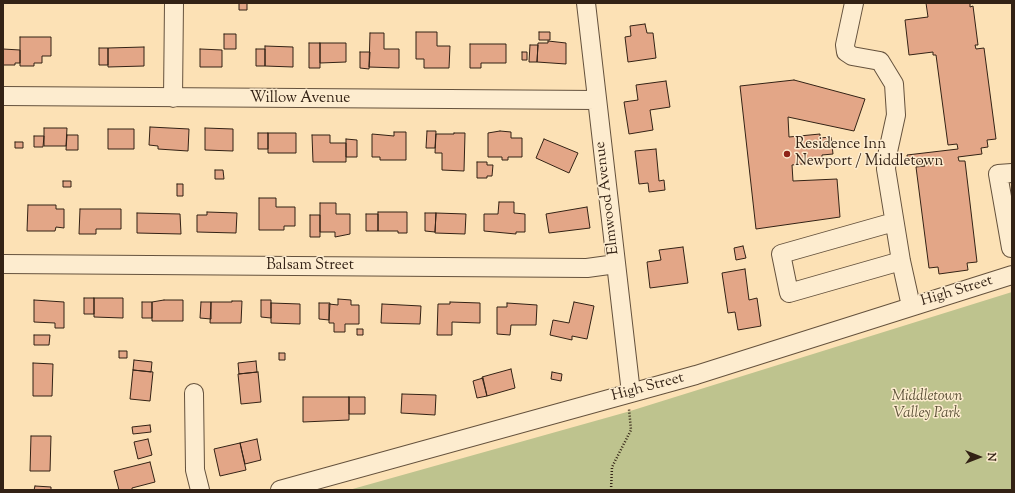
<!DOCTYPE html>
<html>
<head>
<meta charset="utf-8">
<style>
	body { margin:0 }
	#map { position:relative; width:1015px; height:493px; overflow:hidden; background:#fce1b5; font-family:"Sorts Mill Goudy",serif }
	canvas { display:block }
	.frame { position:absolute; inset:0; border:4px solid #332215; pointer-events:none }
	.north { position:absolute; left:959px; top:437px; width:40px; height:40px; -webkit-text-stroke:3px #fdeccf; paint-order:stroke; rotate:90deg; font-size:11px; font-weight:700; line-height:16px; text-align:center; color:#332215 }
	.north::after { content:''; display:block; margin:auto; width:14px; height:18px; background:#332215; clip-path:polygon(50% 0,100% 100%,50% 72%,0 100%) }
</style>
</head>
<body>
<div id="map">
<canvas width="1015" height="493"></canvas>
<div class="frame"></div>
<div class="north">N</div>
</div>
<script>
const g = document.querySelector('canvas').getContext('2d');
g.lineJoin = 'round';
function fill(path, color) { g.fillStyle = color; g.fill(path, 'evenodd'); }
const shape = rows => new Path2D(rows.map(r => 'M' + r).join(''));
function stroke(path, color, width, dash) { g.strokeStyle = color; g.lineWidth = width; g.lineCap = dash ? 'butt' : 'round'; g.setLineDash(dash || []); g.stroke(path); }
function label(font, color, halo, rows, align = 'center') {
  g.font = font + ' "Sorts Mill Goudy",serif'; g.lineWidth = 3; g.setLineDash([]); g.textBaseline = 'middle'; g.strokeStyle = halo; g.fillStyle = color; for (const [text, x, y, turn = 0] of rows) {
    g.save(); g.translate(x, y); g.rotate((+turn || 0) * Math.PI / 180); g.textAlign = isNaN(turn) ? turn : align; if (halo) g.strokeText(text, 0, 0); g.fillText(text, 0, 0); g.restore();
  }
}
fill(shape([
	[1012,292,1012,490,349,490,627,412]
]), '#bec38e');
const building = shape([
	[239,3,247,3,247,10,239,10,239,3],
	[926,3,970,3,970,7,973,6,978,45,975,45,976,49,984,48,996,139,987,140,988,147,981,148,982,154,958,157,959,161,965,161,977,262,967,263,968,270,939,274,938,267,929,268,916,167,925,166,925,161,908,163,907,155,958,149,957,144,948,145,936,55,933,55,933,52,909,55,905,20,928,17,926,3],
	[645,24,647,33,653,33,656,58,628,62,625,37,631,36,630,26,645,24],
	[416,32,437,32,437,46,450,46,449,68,424,68,424,59,416,59,416,32],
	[539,32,550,32,550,40,539,40,539,32],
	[370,33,384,33,384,49,399,49,399,68,369,67,370,33],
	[224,34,236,34,236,49,224,49,224,34],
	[20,37,51,37,51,56,42,56,42,63,34,63,34,66,20,66,20,37],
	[548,41,566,43,566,64,537,62,538,43,548,43,548,41],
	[309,43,320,43,320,68,309,68,309,43],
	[320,43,346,43,346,62,320,63,320,43],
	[470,44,506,44,506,63,481,63,481,68,470,68,470,44],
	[530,45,538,45,537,62,529,62,530,45],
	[265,46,293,47,293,67,265,66,265,46],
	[144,47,144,66,108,67,108,48,144,47],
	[99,48,108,48,108,65,99,65,99,48],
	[3,49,20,50,20,63,15,63,15,65,3,65,3,49],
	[200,49,222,50,222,67,200,67,200,49],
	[256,49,265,49,265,66,256,66,256,49],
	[360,52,370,52,369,69,360,68,360,52],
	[522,52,527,52,527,60,522,60,522,52],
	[794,80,865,99,854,131,788,117,789,137,820,134,820,138,831,137,833,154,822,155,822,162,792,165,793,181,837,179,840,217,756,229,740,86,794,80],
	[666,81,670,107,650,110,653,130,629,134,624,102,638,100,636,85,666,81],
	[150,127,189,129,188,151,158,149,158,146,149,145,150,127],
	[44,128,67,128,66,146,44,146,44,128],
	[205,128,233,129,233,151,205,150,205,128],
	[108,129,134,129,134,149,108,149,108,129],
	[427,131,436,131,435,148,426,148,427,131],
	[500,131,511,132,511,138,522,138,522,157,508,157,508,160,502,160,502,157,488,157,488,133,500,131],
	[394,132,406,132,406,160,380,160,380,157,372,157,372,134,394,136,394,132],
	[258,133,268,133,268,149,258,149,258,133],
	[268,133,296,133,296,153,268,153,268,133],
	[454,133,465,133,464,171,442,170,442,153,435,153,436,134,454,134,454,133],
	[67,135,78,135,78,150,66,150,67,135],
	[312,135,330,135,330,143,346,143,346,162,313,162,312,135],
	[34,136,44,136,43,147,34,147,34,136],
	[346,139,357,140,357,157,346,157,346,139],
	[544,139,578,153,569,173,536,158,544,139],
	[15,142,23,142,23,148,15,148,15,142],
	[656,149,659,181,664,180,665,190,649,192,648,183,639,184,635,151,656,149],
	[477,162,487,162,487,165,493,165,492,176,487,176,487,178,477,178,477,162],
	[215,170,223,170,224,179,215,179,215,170],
	[63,181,71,181,71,187,63,187,63,181],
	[177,184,183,184,183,196,177,196,177,184],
	[259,198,276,198,276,207,295,207,295,226,284,226,284,230,259,230,259,198],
	[499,202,514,202,514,213,525,214,525,232,516,232,516,234,484,231,484,214,498,214,499,202],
	[320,203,336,203,336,214,350,214,350,234,335,237,335,232,320,232,320,203],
	[28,205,56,205,56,209,64,209,64,228,56,227,55,231,27,231,28,205],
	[587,207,590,228,549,233,546,214,587,207],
	[80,209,121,209,121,229,96,229,96,234,79,234,80,209],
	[207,212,237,213,236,233,197,232,197,215,207,215,207,212],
	[378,212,407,212,407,233,398,233,398,231,378,231,378,212],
	[137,213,180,214,181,234,137,233,137,213],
	[425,213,436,213,435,232,425,231,425,213],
	[436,213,466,214,465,234,435,233,436,213],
	[366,214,378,214,378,231,366,231,366,214],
	[310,215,320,215,320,237,310,237,310,215],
	[743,246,746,258,736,260,734,248,743,246],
	[683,247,688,283,650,288,647,262,661,260,659,250,683,247],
	[745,269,749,300,757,298,761,326,738,330,735,312,728,313,722,273,745,269],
	[84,298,94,298,94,314,84,314,84,298],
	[94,298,123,298,123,318,94,317,94,298],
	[338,299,351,300,351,305,359,305,359,324,345,324,345,332,334,332,334,323,329,323,329,304,338,305,338,299],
	[34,300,64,302,64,328,55,328,55,323,34,322,34,300],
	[164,300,183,300,183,321,152,321,152,302,164,300],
	[261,300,271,300,271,318,261,317,261,300],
	[232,301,242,301,241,323,210,323,211,302,232,302,232,301],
	[142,302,152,302,152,318,142,318,142,302],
	[201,302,211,302,211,319,200,318,201,302],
	[450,302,480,303,480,323,452,322,452,335,437,335,438,304,450,304,450,302],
	[574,302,594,306,587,339,572,336,572,340,550,335,553,320,569,323,574,302],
	[271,303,300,304,300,324,271,323,271,303],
	[319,303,330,303,329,320,319,319,319,303],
	[507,303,537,305,536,325,511,325,510,335,497,334,497,307,507,307,507,303],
	[382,304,421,306,420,324,381,323,382,304],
	[357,329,363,329,363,335,357,335,357,329],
	[34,335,50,335,49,345,34,345,34,335],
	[119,351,127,351,127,358,119,358,119,351],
	[279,353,285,353,285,360,279,360,279,353],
	[134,360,152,362,151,372,133,370,134,360],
	[256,361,257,372,239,374,238,363,256,361],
	[33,363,53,364,52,396,33,396,33,363],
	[511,369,515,388,487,396,482,377,511,369],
	[133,370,153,372,150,401,130,399,133,370],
	[258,372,261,402,241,404,238,374,258,372],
	[552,372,562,374,561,381,551,379,552,372],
	[483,378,487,396,477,398,473,381,483,378],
	[402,394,436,395,435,415,401,413,402,394],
	[303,397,349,397,349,420,303,422,303,397],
	[349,397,365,397,365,414,349,414,349,397],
	[150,425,151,432,133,434,132,427,150,425],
	[31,436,51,436,50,471,30,471,31,436],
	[148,439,152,455,138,459,134,442,148,439],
	[257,439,261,460,245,464,240,443,257,439],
	[240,443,246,470,220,476,214,449,240,443],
	[150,462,155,482,132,488,132,490,119,490,114,471,150,462],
	[35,486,51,487,51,490,34,490,35,486]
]);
fill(building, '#e3a687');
stroke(building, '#332215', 1);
const minor = shape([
	[586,3,631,393],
	[854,3,845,45,846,52,852,56,880,61,894,84,896,115,887,156,886,169,901,261,911,306],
	[3,96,597,100],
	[173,98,174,3],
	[1012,173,998,174,1011,248,1012,248],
	[894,222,781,254,789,293,901,261],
	[3,264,587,268,616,264],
	[194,393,195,470,200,490],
	[280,490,696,375,1012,275]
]);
stroke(minor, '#65523d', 20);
stroke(shape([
	[611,490,612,467,631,430,629,409]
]), '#332215', 2.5, [1, 2]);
stroke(minor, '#fdeccf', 18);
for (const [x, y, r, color] of [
	[787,154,4,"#8f2418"]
]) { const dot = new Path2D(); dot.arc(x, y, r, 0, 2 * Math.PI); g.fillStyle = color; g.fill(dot); stroke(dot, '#fdeccf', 1.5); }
label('15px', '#332215', '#fdeccf', [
	["Willow Avenue",300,99],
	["Elmwood Avenue",608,198,-97],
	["Balsam Street",310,266],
	["High Street",957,292,-17],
	["High Street",648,388,-15]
]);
label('15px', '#332215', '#fdeccf', [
	["Residence Inn",795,145],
	["Newport / Middletown",795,162]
], 'left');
label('italic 15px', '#5d5239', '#fdeccf', [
	["Middletown",927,397],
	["Valley Park",927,414]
]);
</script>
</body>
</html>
